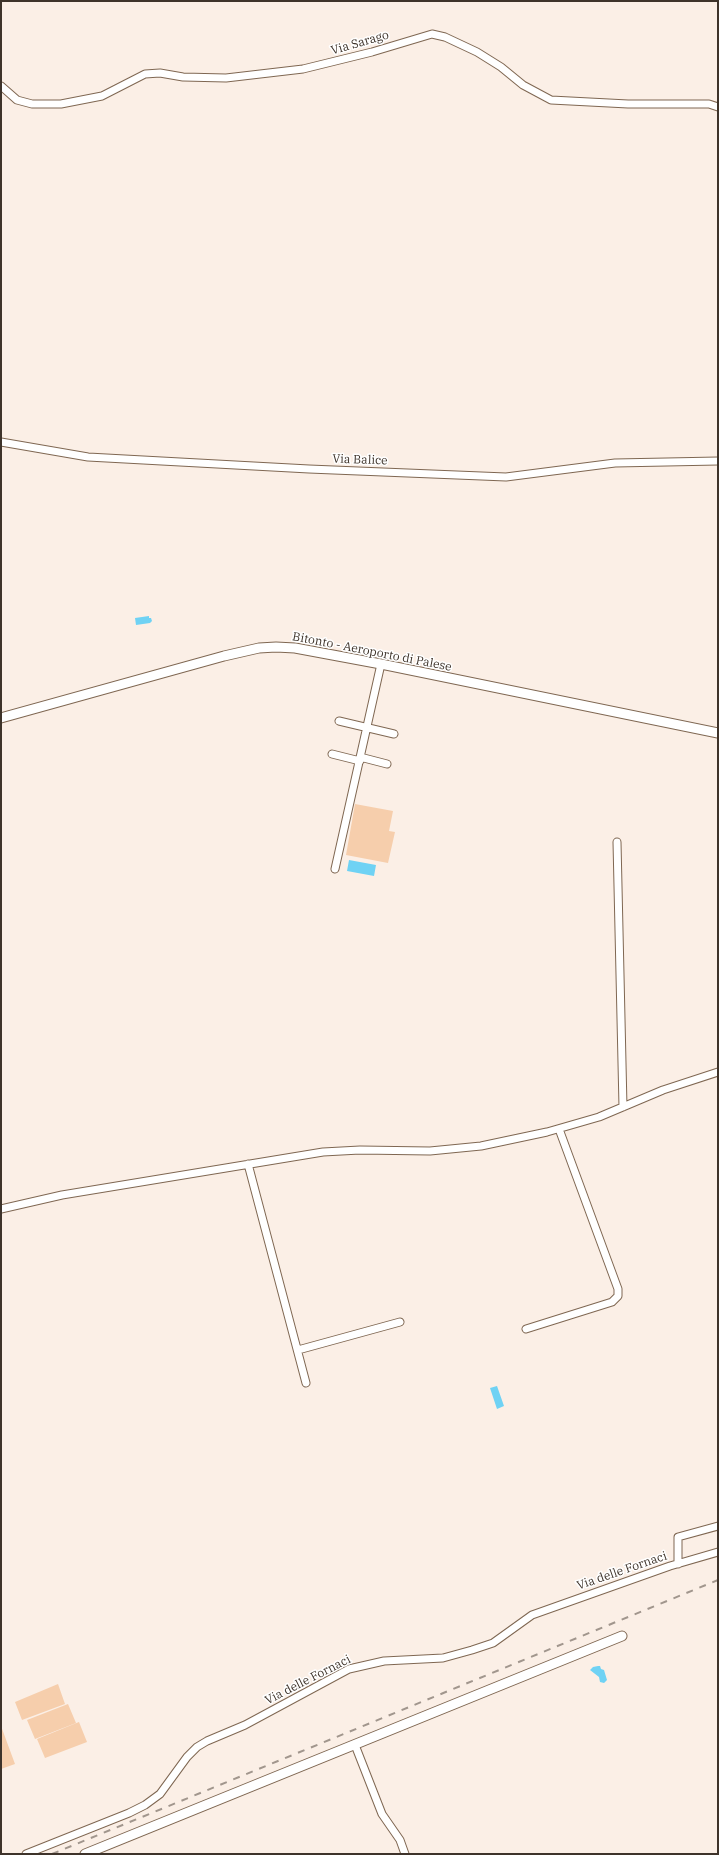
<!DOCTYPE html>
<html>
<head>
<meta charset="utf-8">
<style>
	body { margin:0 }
	#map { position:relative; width:719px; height:1855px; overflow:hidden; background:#fbefe6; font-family:"IBM Plex Serif",serif }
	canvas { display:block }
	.frame { position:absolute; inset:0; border:2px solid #3e332a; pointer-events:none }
</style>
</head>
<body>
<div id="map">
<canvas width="719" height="1855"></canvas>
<div class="frame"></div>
</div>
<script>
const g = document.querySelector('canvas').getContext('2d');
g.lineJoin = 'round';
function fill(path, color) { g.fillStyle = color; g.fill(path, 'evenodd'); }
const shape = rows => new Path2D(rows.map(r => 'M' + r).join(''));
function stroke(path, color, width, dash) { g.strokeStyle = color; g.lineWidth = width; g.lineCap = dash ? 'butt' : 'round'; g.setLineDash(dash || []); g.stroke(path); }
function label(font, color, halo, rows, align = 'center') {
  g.font = font + ' "IBM Plex Serif",serif'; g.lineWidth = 3; g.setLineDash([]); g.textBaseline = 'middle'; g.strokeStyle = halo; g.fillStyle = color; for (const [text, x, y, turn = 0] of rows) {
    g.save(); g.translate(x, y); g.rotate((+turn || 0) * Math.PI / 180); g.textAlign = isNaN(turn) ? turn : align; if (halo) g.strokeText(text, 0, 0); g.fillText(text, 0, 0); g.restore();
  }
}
fill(shape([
	[355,804,393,811,389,831,395,832,388,863,346,855],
	[58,1684,65,1704,22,1720,15,1702],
	[68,1704,76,1723,35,1739,27,1720],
	[79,1722,87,1742,45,1758,37,1739],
	[1,1726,15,1764,1,1769]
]), '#f6ceac');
fill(shape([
	[149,616,149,618,151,618,152,621,150,623,136,625,135,618],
	[349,860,376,865,374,876,347,871],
	[497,1386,504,1406,497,1409,490,1388],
	[598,1666,600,1666,601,1669,604,1670,607,1680,604,1683,600,1682,599,1677,590,1670,593,1667]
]), '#6fd2f4');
const minor = shape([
	[1,86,17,100,32,104,61,104,102,96,145,74,160,73,183,77,226,78,303,69,372,52,432,34,445,37,477,52,501,67,523,85,551,100,628,104,709,104,718,107],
	[1,442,88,457,309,469,506,477,615,463,718,461],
	[339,721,394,734],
	[332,754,360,761],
	[360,757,387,764],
	[617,842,623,1107],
	[335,869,381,664],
	[248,1164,306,1383],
	[1,1209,62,1195,323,1152,360,1150,430,1151,481,1146,547,1132,599,1117,663,1090,718,1072],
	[526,1329,612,1302,618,1296,618,1289,559,1129],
	[298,1350,400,1322],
	[678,1564,678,1537,718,1526],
	[355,1745,382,1814,400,1840,405,1854],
	[26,1854,129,1813,145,1805,160,1794,187,1757,197,1747,207,1741,245,1725,349,1669,384,1661,443,1658,472,1650,493,1643,532,1615,670,1566,718,1552]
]);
const major = shape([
	[1,718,224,656,259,648,276,647,295,648,381,664,718,733],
	[85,1854,622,1636]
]);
stroke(minor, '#7f6752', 9);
stroke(major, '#7f6752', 11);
stroke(minor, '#fff', 7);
stroke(major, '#fff', 9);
stroke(shape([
	[52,1854,718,1580]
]), '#a1968d', 2, [7, 7]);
label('12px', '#3e332a', '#fff', [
	["Via Sarago",360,43,-16],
	["Via Balice",360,460,2],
	["Bitonto - Aeroporto di Palese",372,652,11],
	["Via delle Fornaci",622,1571,-19],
	["Via delle Fornaci",308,1680,-27]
]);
</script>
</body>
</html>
